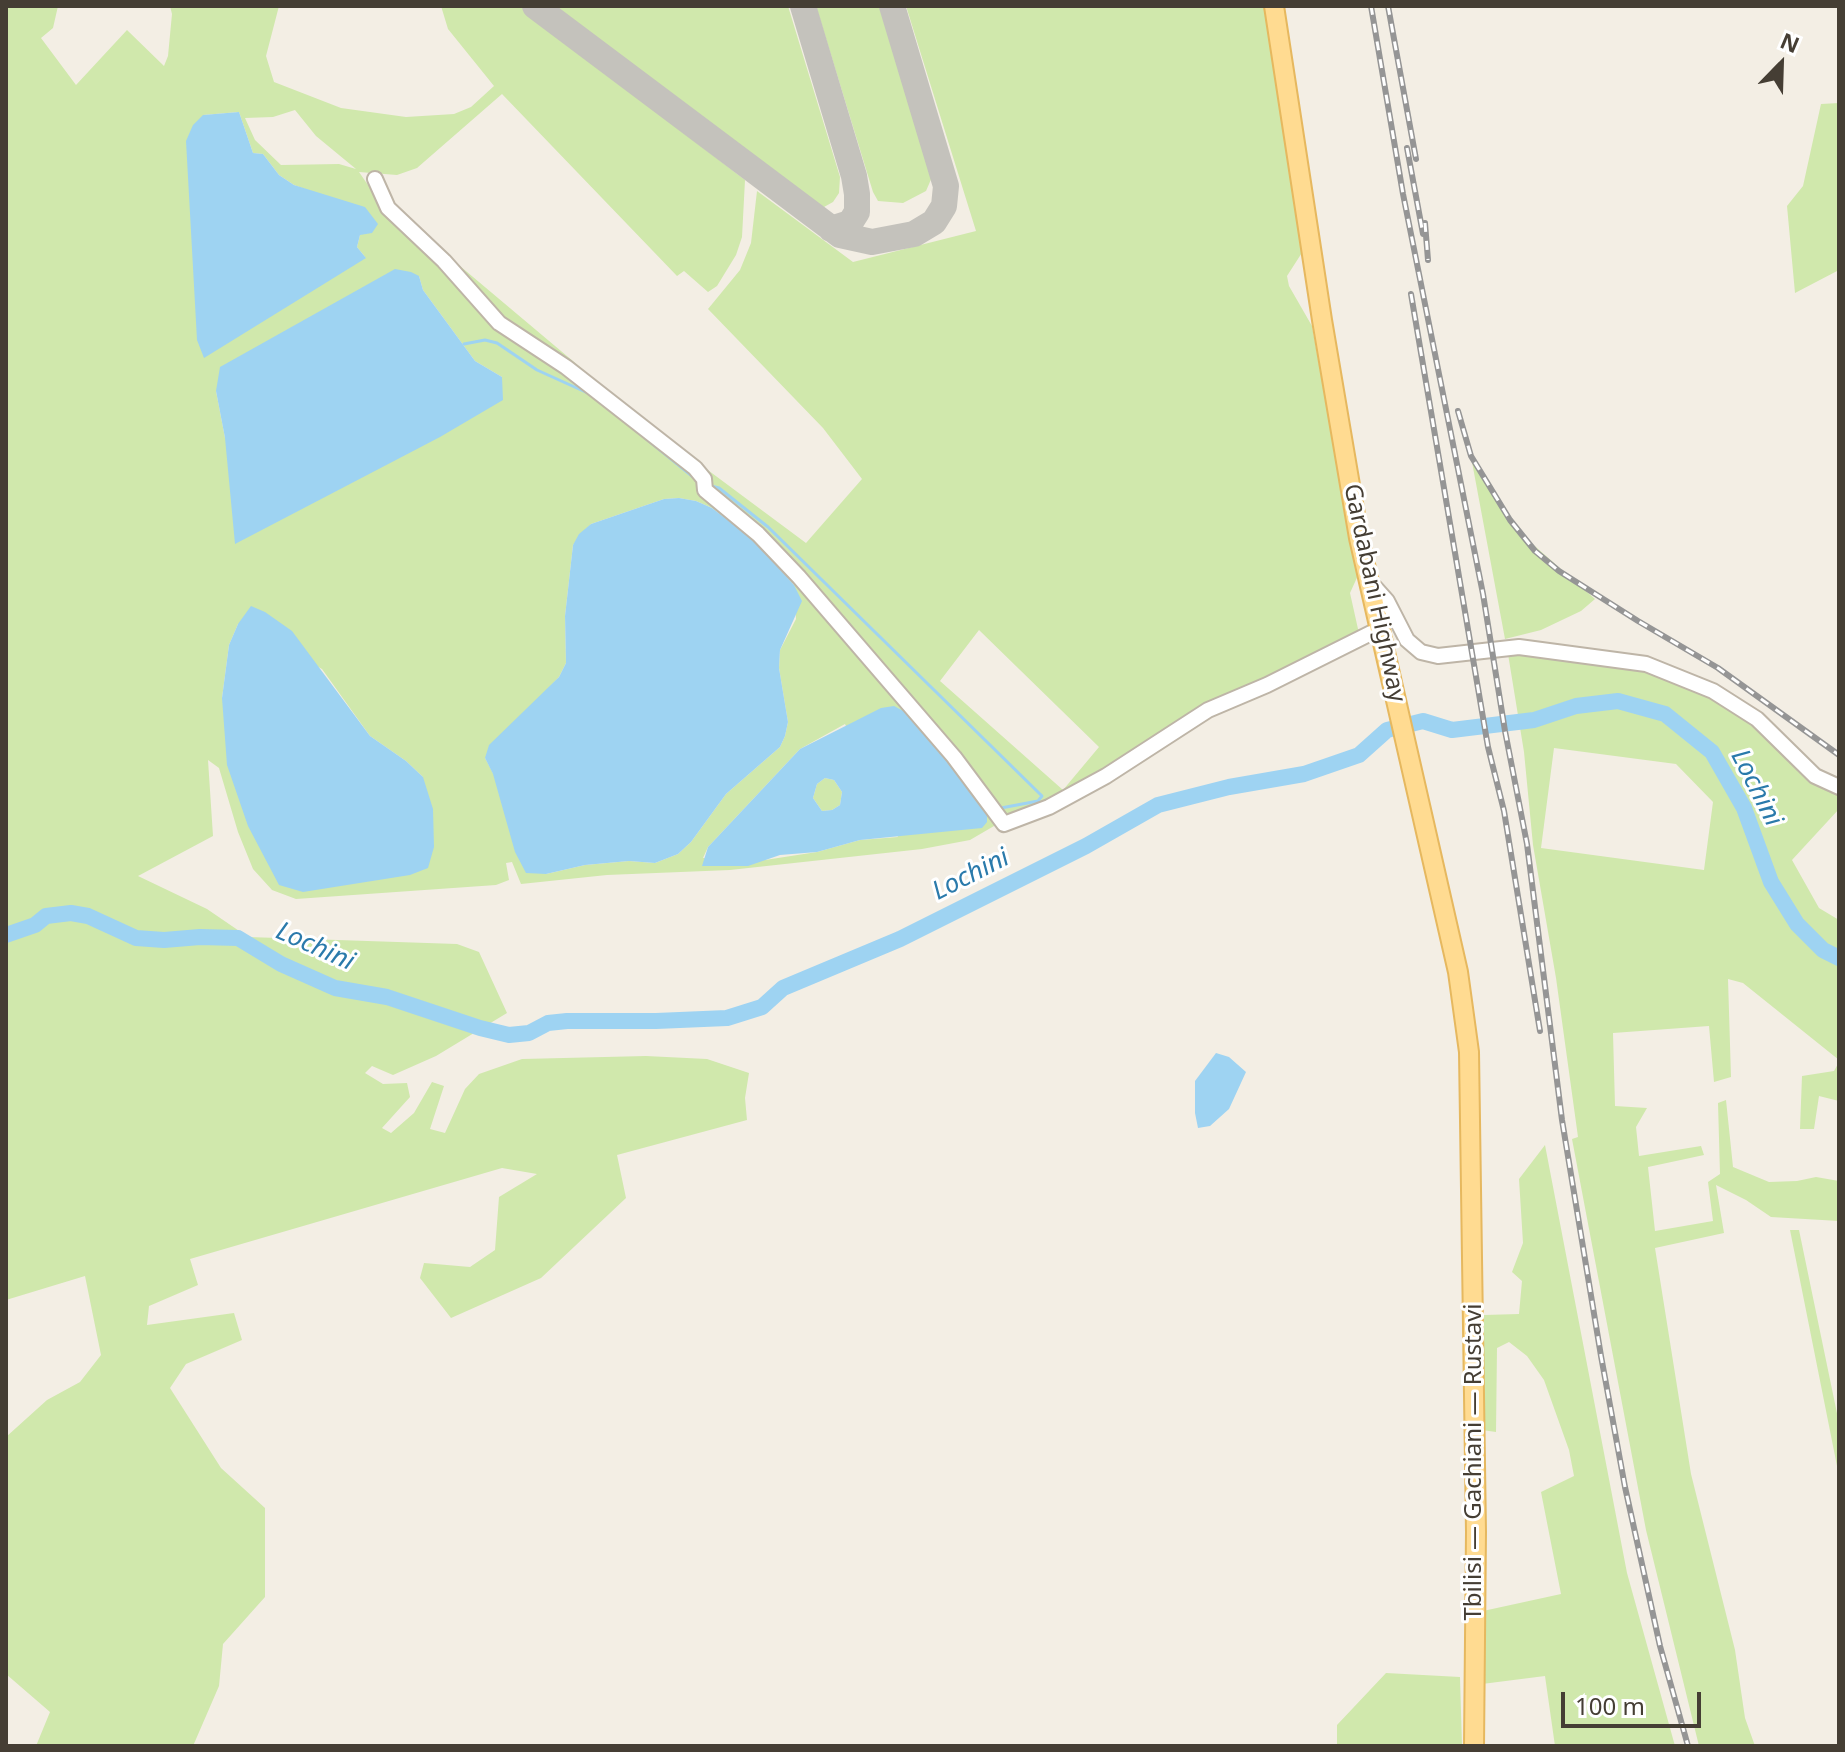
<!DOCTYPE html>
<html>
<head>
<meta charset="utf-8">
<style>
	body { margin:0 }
	#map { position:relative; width:1845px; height:1752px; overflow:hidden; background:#f3eee4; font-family:"Noto Sans",sans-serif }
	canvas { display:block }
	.frame { position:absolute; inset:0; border:8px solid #453e34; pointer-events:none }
	.north { position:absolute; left:1741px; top:24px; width:80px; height:80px; -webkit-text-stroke:6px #fff; paint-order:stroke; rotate:23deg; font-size:22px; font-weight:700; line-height:32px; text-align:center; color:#453e34 }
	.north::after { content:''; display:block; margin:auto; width:28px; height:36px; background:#453e34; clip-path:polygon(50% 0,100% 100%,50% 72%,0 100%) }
	.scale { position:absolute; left:1561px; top:1692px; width:140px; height:36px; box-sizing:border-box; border:4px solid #453e34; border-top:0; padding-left:10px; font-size:24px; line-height:28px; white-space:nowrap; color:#453e34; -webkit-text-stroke:6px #fff; paint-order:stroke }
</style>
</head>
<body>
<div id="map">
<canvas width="1845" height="1752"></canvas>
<div class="frame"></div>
<div class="north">N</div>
<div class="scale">100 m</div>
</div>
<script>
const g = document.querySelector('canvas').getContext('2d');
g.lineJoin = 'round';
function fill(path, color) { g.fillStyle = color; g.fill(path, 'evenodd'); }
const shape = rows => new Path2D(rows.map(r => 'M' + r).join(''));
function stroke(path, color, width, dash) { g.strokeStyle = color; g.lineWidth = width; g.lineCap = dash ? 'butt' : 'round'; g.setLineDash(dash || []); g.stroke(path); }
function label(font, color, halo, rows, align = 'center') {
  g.font = font + ' "Noto Sans",sans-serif'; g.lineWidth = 6; g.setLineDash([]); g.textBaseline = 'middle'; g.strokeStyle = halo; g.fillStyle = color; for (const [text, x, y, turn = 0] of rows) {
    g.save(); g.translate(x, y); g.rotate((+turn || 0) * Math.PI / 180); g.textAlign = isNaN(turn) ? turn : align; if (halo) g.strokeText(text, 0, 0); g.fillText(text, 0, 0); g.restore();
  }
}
fill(shape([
	[6,6,58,6,53,28,41,38,76,85,127,30,164,66,168,56,172,14,170,6,279,6,266,56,274,82,341,108,406,117,454,114,471,107,494,86,448,29,441,6,525,6,544,25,745,180,742,237,736,255,717,286,708,292,684,271,677,276,502,94,417,168,397,175,359,172,386,211,420,248,445,268,454,261,662,436,806,543,862,479,823,428,708,309,740,270,751,243,757,191,853,262,976,231,906,6,1267,6,1305,248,1287,276,1289,286,1312,326,1349,531,1360,571,1350,593,1358,629,1363,632,1209,704,1056,799,1013,817,1002,813,995,816,994,826,970,840,922,849,730,870,607,875,521,884,512,862,506,863,509,880,496,885,296,899,272,890,253,869,238,832,219,768,208,760,213,836,138,876,207,909,248,937,457,944,479,952,507,1013,436,1056,393,1075,372,1066,365,1073,383,1084,407,1083,410,1097,382,1128,391,1133,414,1113,432,1082,444,1086,430,1129,445,1133,465,1089,479,1074,522,1059,646,1056,707,1059,749,1073,745,1098,747,1120,617,1155,626,1198,541,1278,451,1318,420,1278,424,1263,470,1267,495,1250,499,1197,537,1174,502,1168,190,1259,198,1285,149,1306,147,1325,234,1313,242,1340,186,1364,170,1388,221,1468,265,1508,265,1597,223,1644,219,1686,193,1746,36,1746,50,1712,6,1674,6,1437,47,1400,80,1382,101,1355,85,1276,6,1300],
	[295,110,316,136,356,169,339,164,281,165,255,140,245,118,273,117],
	[239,112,253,153,263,154,279,175,294,185,316,193,360,235,357,247,366,258,203,115],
	[419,276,423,290,475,361,502,377,225,438,216,391],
	[679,498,696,501,712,508,754,540,794,585,796,619,780,650,779,668,788,722,785,736,780,747,726,794,691,842,678,854,655,863,629,861,585,865,546,874,485,758,559,677,566,663,565,616,573,545,591,524,664,499],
	[238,624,322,669,370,736,406,761,423,777,222,698,229,645],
	[979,630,1099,747,1063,790,940,681],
	[845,724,898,837,860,840,817,852,765,860,703,858,708,847,800,749],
	[555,6,788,6,840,177,839,193,833,202,824,207,814,206,796,196],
	[816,6,879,6,932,177,926,191,903,203,878,201,873,192],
	[1839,103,1839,270,1795,293,1787,206,1803,186,1821,104],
	[1472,462,1512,526,1595,599,1581,611,1541,630,1505,639],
	[1524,652,1644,669,1696,689,1738,711,1811,763,1839,787,1839,809,1792,860,1819,908,1839,920,1839,1060,1743,983,1728,979,1731,1077,1714,1082,1709,1026,1613,1033,1615,1106,1647,1108,1636,1127,1639,1156,1701,1146,1704,1155,1648,1167,1655,1231,1713,1221,1708,1182,1720,1174,1718,1103,1726,1100,1733,1167,1769,1182,1797,1181,1816,1177,1839,1181,1839,1221,1771,1217,1746,1200,1716,1185,1724,1233,1655,1248,1691,1474,1735,1650,1745,1718,1755,1746,1699,1746,1646,1530,1572,1139,1578,1137,1556,978,1533,845,1524,752,1508,654],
	[1554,748,1676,764,1713,802,1704,870,1541,848],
	[825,778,834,780,842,792,840,805,832,810,822,811,813,798,817,784],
	[1839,1062,1839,1101,1819,1096,1814,1129,1800,1129,1802,1076,1834,1071],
	[1545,1145,1627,1573,1675,1746,1555,1746,1545,1676,1482,1684,1483,1611,1561,1594,1541,1492,1574,1476,1569,1450,1544,1380,1527,1356,1509,1342,1497,1348,1496,1432,1482,1430,1484,1315,1519,1314,1522,1281,1512,1272,1523,1243,1519,1179],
	[1790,1230,1799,1230,1839,1423,1839,1476],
	[1386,1673,1460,1677,1462,1746,1337,1746,1337,1725]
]), '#d0e8ac');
fill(shape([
	[239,112,253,153,263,154,279,175,294,185,365,207,378,224,372,233,360,235,357,247,366,258,204,358,197,340,186,141,193,125,203,115],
	[395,269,411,272,419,276,423,290,475,361,502,377,503,400,440,437,235,544,225,438,216,391,220,367],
	[679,498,696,501,712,508,754,540,794,585,802,601,780,650,779,668,788,722,785,736,780,747,726,794,691,842,678,854,655,863,629,861,585,865,546,874,526,873,515,852,493,774,485,758,489,745,559,677,566,663,565,616,573,545,579,534,591,524,664,499],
	[251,606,265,612,292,631,370,736,406,761,423,777,433,809,434,847,428,868,410,875,303,892,279,885,248,826,227,765,222,698,229,645,238,624],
	[894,706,909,714,987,811,987,822,982,828,860,840,817,852,780,855,748,866,702,866,708,847,800,749,881,708],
	[825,778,834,780,842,792,840,805,832,810,822,811,813,798,817,784],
	[1216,1053,1229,1057,1246,1072,1229,1109,1210,1126,1198,1128,1195,1113,1195,1081]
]), '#9ed3f2');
stroke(shape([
	[464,344,485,340,497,343,537,370,590,394],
	[627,423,698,481],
	[711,486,719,488,768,527,1042,796,1038,801,1001,808]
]), '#9ed3f2', 3);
stroke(shape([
	[6,935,35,925,46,916,71,913,88,916,136,938,164,940,200,937,238,938,281,964,335,988,387,997,480,1028,509,1035,529,1033,548,1023,567,1021,656,1021,727,1018,762,1007,783,988,900,939,1086,846,1158,805,1229,787,1304,774,1359,755,1387,730,1423,721,1452,730,1534,720,1576,706,1618,701,1665,714,1712,752,1744,808,1771,882,1797,924,1823,950,1839,958]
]), '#9ed3f2', 16);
stroke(shape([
	[535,6,840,235,872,242,914,234,934,222,944,206,946,186,892,6],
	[803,6,854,176,857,194,857,212,850,223,831,229]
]), '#c4c2bc', 26);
const minor = shape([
	[375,179,388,208,444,261,499,323,566,367,695,468,704,479,705,490,758,534,799,577,954,757,1004,824,1049,807,1106,776,1208,710,1267,685,1371,633,1381,634],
	[1370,582,1387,601,1407,640,1421,652,1438,656,1519,647,1646,664,1713,691,1757,719,1815,776,1839,787]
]);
const major = shape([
	[1274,6,1322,320,1359,538,1458,972,1469,1052,1476,1532,1474,1746]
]);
stroke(minor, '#beb5a7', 18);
stroke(major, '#e6b85f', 22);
stroke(minor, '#fff', 14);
stroke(major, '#ffdb91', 18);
const rail = shape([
	[1371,6,1403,194,1483,594,1505,731,1527,844,1562,1120,1601,1356,1625,1487,1660,1646,1688,1746],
	[1388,6,1416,159],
	[1407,148,1423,234],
	[1425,223,1428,260],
	[1411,294,1488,747,1504,811,1540,1031],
	[1458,411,1471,456,1510,520,1535,551,1559,571,1638,621,1718,668,1839,755]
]);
stroke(rail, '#959595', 6);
stroke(rail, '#fff', 3, [9]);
label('24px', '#453e34', '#fff', [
	["Gardabani Highway",1374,593,78],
	["Tbilisi — Gachiani — Rustavi",1474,1462,-90]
]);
label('italic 26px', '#2a7aab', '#fff', [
	["Lochini",1756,788,63],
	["Lochini",971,875,-27],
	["Lochini",315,947,24]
]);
</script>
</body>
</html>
